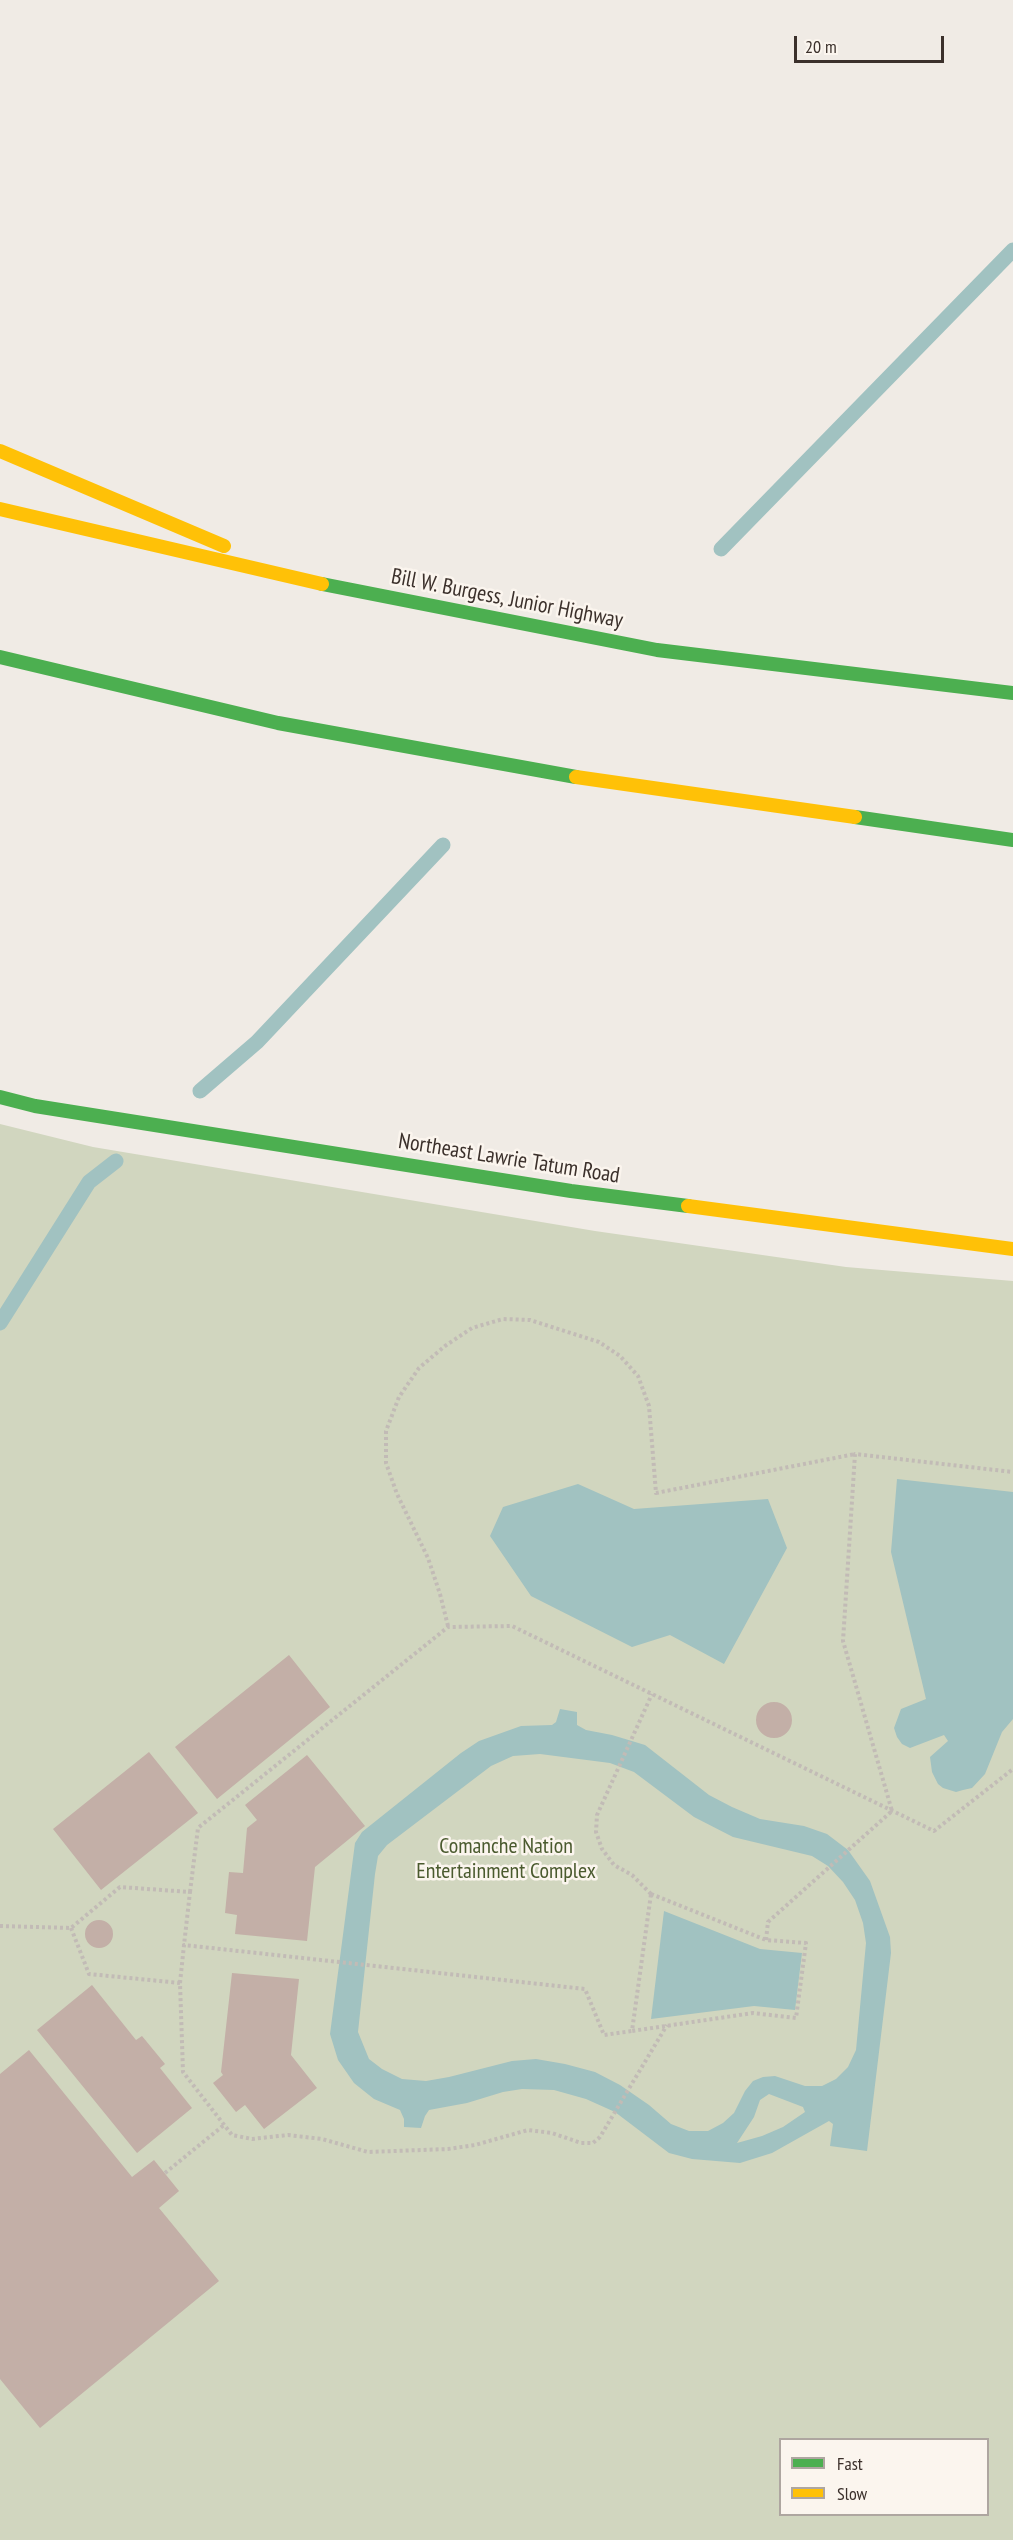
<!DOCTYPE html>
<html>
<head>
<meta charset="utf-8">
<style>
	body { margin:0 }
	#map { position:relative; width:1013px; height:2540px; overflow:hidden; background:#f0ebe5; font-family:"PT Sans Narrow",sans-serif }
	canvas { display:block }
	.legend { position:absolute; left:779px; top:2438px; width:210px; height:78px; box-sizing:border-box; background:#fbf5ee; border:2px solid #aea6a0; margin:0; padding:8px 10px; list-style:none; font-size:18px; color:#3b302b }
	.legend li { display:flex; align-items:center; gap:12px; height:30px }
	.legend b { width:30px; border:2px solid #aea6a0 }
	.scale { position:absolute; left:794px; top:36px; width:150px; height:27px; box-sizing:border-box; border:3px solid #3b302b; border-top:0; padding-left:8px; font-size:18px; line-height:21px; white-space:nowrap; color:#3b302b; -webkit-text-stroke:4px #fbf5ee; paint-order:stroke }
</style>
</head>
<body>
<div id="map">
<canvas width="1013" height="2540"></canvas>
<ul class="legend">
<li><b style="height:8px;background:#4caf50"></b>Fast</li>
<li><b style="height:8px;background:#ffc107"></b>Slow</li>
</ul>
<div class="scale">20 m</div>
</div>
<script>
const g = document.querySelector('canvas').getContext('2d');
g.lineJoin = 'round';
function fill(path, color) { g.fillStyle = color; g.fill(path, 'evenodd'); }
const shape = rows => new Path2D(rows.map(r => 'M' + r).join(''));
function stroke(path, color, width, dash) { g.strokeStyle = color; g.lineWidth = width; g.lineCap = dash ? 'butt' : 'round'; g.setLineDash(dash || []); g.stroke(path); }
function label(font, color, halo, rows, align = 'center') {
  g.font = font + ' "PT Sans Narrow",sans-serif'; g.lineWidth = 5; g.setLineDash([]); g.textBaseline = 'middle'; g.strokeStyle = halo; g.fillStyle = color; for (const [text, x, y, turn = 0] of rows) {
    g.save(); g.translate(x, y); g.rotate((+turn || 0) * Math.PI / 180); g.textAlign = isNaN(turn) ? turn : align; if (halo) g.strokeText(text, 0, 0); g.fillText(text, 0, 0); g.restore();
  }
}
fill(shape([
	[0,1124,93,1147,595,1231,846,1267,1013,1281,1013,2540,0,2540],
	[780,2440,988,2440,988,2514,780,2514]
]), '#d1d6bf');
fill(shape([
	[897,1479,1013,1492,1013,1719,1002,1732,985,1774,972,1788,963,1790,956,1792,943,1788,938,1784,932,1772,930,1757,948,1741,944,1735,910,1748,902,1744,897,1737,894,1728,901,1709,926,1699,891,1552],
	[578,1484,634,1509,768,1499,787,1548,724,1664,670,1635,632,1647,531,1596,490,1536,503,1507],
	[560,1709,577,1712,577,1725,586,1730,612,1735,645,1745,709,1795,732,1807,760,1819,804,1826,827,1834,848,1850,870,1881,890,1937,891,1953,867,2151,830,2146,833,2124,829,2121,772,2153,740,2163,692,2159,669,2153,615,2112,586,2099,554,2090,522,2089,503,2092,467,2103,429,2110,425,2116,421,2128,404,2127,404,2119,400,2110,374,2099,354,2083,338,2060,330,2034,355,1843,362,1832,461,1753,479,1741,521,1726,552,1725,556,1722],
	[540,1754,610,1763,634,1772,694,1817,733,1837,812,1856,828,1866,843,1882,855,1900,863,1923,866,1943,856,2050,848,2067,836,2079,822,2086,805,2086,775,2076,763,2077,753,2081,745,2091,734,2113,723,2123,708,2131,689,2131,671,2124,649,2105,620,2085,595,2072,565,2064,536,2059,512,2061,449,2077,426,2081,402,2079,382,2069,369,2059,358,2032,375,1874,378,1856,387,1845,491,1766,513,1756],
	[769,2094,803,2107,805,2112,783,2127,762,2136,737,2143,754,2117,760,2100],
	[664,1911,760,1949,802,1953,795,2010,754,2006,651,2019]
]), '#a1c2c1');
stroke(shape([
	[721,549,1013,250],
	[200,1091,257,1042,443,845],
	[0,1323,89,1182,116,1161]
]), '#a1c2c1', 15);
fill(shape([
	[289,1655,330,1707,217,1799,175,1747],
	'756 1720a18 18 0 1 1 36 0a18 18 0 1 1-36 0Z',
	[149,1752,198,1813,101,1890,53,1829],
	[307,1755,365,1826,315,1867,307,1941,235,1934,237,1915,225,1913,229,1872,243,1873,247,1828,257,1820,245,1805],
	'85 1934a14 14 0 1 1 28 0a14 14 0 1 1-28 0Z',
	[232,1973,299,1979,291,2055,317,2088,264,2129,245,2105,236,2112,213,2083,223,2075,221,2072],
	[92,1985,136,2040,142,2036,165,2064,160,2068,192,2108,137,2153,37,2030],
	[29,2050,132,2177,154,2160,179,2191,159,2208,219,2281,40,2428,0,2379,0,2074]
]), '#c3afa7');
stroke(shape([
	[448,1626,440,1594,428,1558,397,1494,386,1463,386,1431,399,1397,419,1368,445,1346,472,1328,503,1319,530,1320,599,1342,620,1356,638,1376,649,1406,656,1493,855,1454],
	[190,1892,198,1828,448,1627,512,1626,934,1831,1013,1769],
	[651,1894,766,1940,806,1943,796,2018,753,2013,632,2031,651,1894],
	[651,1894,632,1875,614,1865,602,1849,596,1832,597,1815,652,1694],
	[0,1926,71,1928,120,1887,190,1892,184,1945],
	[71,1928,89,1974,180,1983,183,2072,232,2135,252,2139,288,2135,322,2139,368,2152,448,2149,475,2145,528,2130,552,2133,581,2143,593,2143,600,2137,667,2025],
	[766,1940,768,1922,892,1811,843,1641,855,1454,1013,1472],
	[180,1983,184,1945,585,1989,604,2035,632,2031],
	[165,2173,224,2125]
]), '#c2bbb6', 4, [3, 3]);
stroke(shape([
	[322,584,657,650,1013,693],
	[0,657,278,723,576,777],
	[855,817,1013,840],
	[0,1097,35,1106,571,1191,688,1206]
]), '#4caf50', 14);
stroke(shape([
	[0,451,224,546],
	[0,509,322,584],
	[576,777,855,817],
	[688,1206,1013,1249]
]), '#ffc107', 14);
label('22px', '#3b302b', '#fbf5ee', [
	["Bill W. Burgess, Junior Highway",507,599,11],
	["Northeast Lawrie Tatum Road",509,1159,9]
]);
label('22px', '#4a5a2e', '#fbf5ee', [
	["Comanche Nation",506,1847],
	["Entertainment Complex",506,1872]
]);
</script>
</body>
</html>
